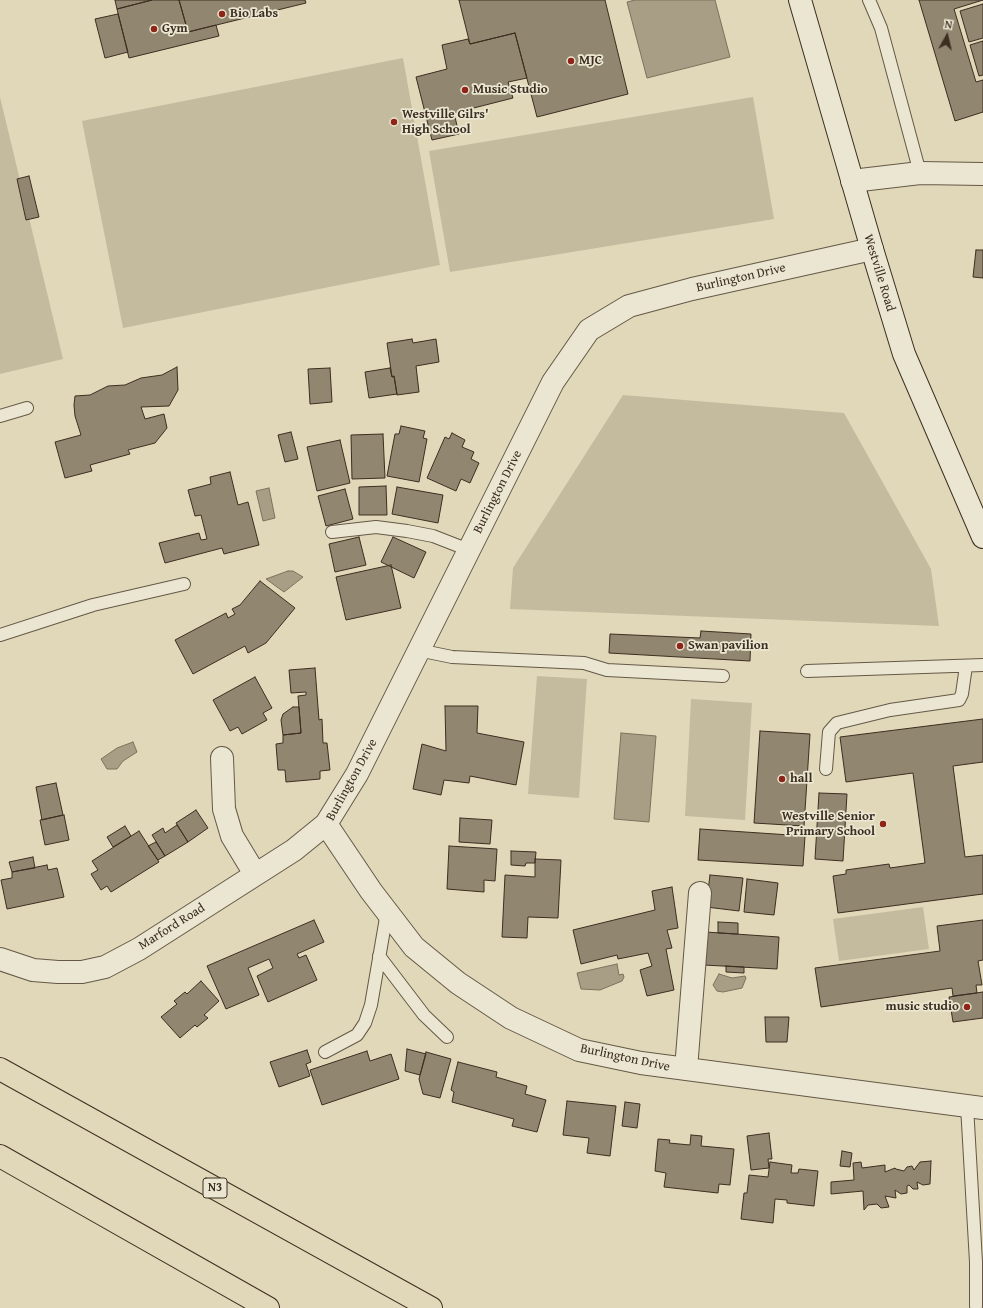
<!DOCTYPE html>
<html>
<head>
<meta charset="utf-8">
<style>
	body { margin:0 }
	#map { position:relative; width:983px; height:1308px; overflow:hidden; background:#e0d8b8; font-family:"Gentium Book Plus",serif }
	canvas { display:block }
	.north { position:absolute; left:927px; top:16px; width:40px; height:40px; -webkit-text-stroke:3px #ebe6d1; paint-order:stroke; rotate:8deg; font-size:11px; font-weight:700; line-height:16px; text-align:center; color:#3c2e21 }
	.north::after { content:''; display:block; margin:auto; width:14px; height:18px; background:#3c2e21; clip-path:polygon(50% 0,100% 100%,50% 72%,0 100%) }
</style>
</head>
<body>
<div id="map">
<canvas width="983" height="1308"></canvas>
<div class="north">N</div>
</div>
<script>
const g = document.querySelector('canvas').getContext('2d');
g.lineJoin = 'round';
function fill(path, color) { g.fillStyle = color; g.fill(path, 'evenodd'); }
const shape = rows => new Path2D(rows.map(r => 'M' + r).join(''));
function stroke(path, color, width, dash) { g.strokeStyle = color; g.lineWidth = width; g.lineCap = dash ? 'butt' : 'round'; g.setLineDash(dash || []); g.stroke(path); }
function label(font, color, halo, rows, align = 'center') {
  g.font = font + ' "Gentium Book Plus",serif'; g.lineWidth = 3.5; g.setLineDash([]); g.textBaseline = 'middle'; g.strokeStyle = halo; g.fillStyle = color; for (const [text, x, y, turn = 0] of rows) {
    g.save(); g.translate(x, y); g.rotate((+turn || 0) * Math.PI / 180); g.textAlign = isNaN(turn) ? turn : align; if (halo) g.strokeText(text, 0, 0); g.fillText(text, 0, 0); g.restore();
  }
}
fill(shape([
	[403,58,440,265,123,328,82,121],
	[0,97,63,359,0,374],
	[753,97,774,219,450,272,429,151],
	[623,395,844,413,931,569,939,626,510,609,513,568],
	[537,676,587,679,579,798,528,794],
	[691,699,752,703,745,820,685,816],
	[923,907,929,949,839,961,833,919]
]), '#c4bb9e');
const water = shape([
	[635,0,715,0,730,57,647,78,627,2,635,0],
	[269,488,275,518,263,521,256,491,269,488],
	[288,571,293,571,303,577,284,592,266,579,288,571],
	[621,733,656,736,649,822,614,819,621,733],
	[133,742,137,752,123,761,117,769,107,769,101,759,117,748,133,742],
	[617,964,619,975,623,974,624,977,622,981,600,990,581,989,577,973,617,964],
	[719,974,732,978,745,976,746,978,742,988,723,992,717,991,713,985,719,974]
]);
fill(water, '#a89e85');
stroke(water, '#7d715d', 1);
const building = shape([
	[115,0,152,0,117,9,115,0],
	[152,0,179,0,188,32,216,25,219,36,129,58,117,9,152,0],
	[179,0,305,0,306,3,188,32,179,0],
	[459,0,605,0,628,94,537,117,515,33,470,44,459,0],
	[919,0,983,0,954,9,976,82,983,80,983,112,955,121,919,0],
	[983,4,983,38,969,42,960,11,983,4],
	[118,14,128,52,105,58,95,19,118,14],
	[515,33,527,78,508,82,513,98,454,113,459,134,432,140,416,77,447,69,442,45,468,39,470,44,515,33],
	[983,41,983,75,979,76,970,45,983,41],
	[29,176,39,217,26,220,17,179,29,176],
	[976,250,983,250,983,278,973,277,976,250],
	[412,339,413,343,436,339,439,362,416,366,419,392,397,395,394,376,392,377,387,343,412,339],
	[177,367,178,390,169,406,141,407,145,419,164,414,167,428,155,443,128,450,130,454,90,465,92,471,65,478,55,442,81,435,75,416,74,405,75,396,90,395,108,386,125,385,141,378,162,375,177,367],
	[330,368,332,402,310,404,308,369,330,368],
	[390,368,392,377,394,376,397,394,369,398,365,372,390,368],
	[401,426,425,431,423,438,427,439,419,482,387,476,395,434,399,434,401,426],
	[291,432,298,459,285,462,278,435,291,432],
	[452,433,465,440,462,447,474,452,471,459,479,463,470,483,461,479,456,491,427,478,445,437,449,439,452,433],
	[383,434,385,478,352,479,351,435,383,434],
	[340,440,350,483,317,491,307,447,340,440],
	[230,472,238,505,248,502,259,545,224,554,222,548,165,563,159,543,199,533,201,540,207,539,201,515,195,516,188,490,211,484,210,477,230,472],
	[386,486,387,515,359,515,359,487,386,486],
	[397,487,443,495,438,523,392,514,397,487],
	[345,489,353,519,326,526,318,496,345,489],
	[359,537,366,565,335,572,329,544,359,537],
	[393,537,426,552,414,578,381,562,393,537],
	[391,565,401,608,346,620,336,577,391,565],
	[260,581,295,608,266,643,248,653,245,646,193,674,175,640,226,613,228,618,235,614,232,609,240,605,260,581],
	[701,631,751,634,750,661,609,653,610,634,700,638,701,631],
	[315,668,319,720,322,719,323,743,327,743,330,770,320,771,320,779,286,782,285,770,278,770,276,744,283,743,283,735,301,733,298,696,306,695,306,692,291,693,289,670,315,668],
	[255,677,272,708,263,713,267,720,242,734,238,727,230,731,213,700,255,677],
	[445,706,478,706,477,733,524,742,516,785,470,776,469,783,444,780,441,795,413,789,422,744,446,751,445,706],
	[293,707,299,707,301,733,283,735,281,720,283,714,293,707],
	[983,719,983,762,953,766,965,857,983,855,983,894,838,913,833,876,846,874,846,870,889,864,890,868,925,863,913,773,846,782,840,737,983,719],
	[760,731,810,734,804,826,754,823,760,731],
	[56,783,63,815,42,820,36,787,56,783],
	[819,793,847,794,843,861,815,859,819,793],
	[196,810,208,828,188,842,176,823,196,810],
	[64,815,69,840,45,845,40,820,64,815],
	[460,818,492,820,490,844,459,842,460,818],
	[177,825,188,842,165,856,152,835,163,828,165,833,177,825],
	[125,826,131,836,113,847,107,837,125,826],
	[700,829,805,836,803,866,698,860,700,829],
	[139,831,159,862,111,892,107,886,101,890,91,874,98,870,92,861,139,831],
	[156,842,165,856,158,860,148,846,156,842],
	[449,846,497,849,495,881,484,880,484,892,447,889,449,846],
	[511,851,536,852,535,863,526,863,525,866,511,865,511,851],
	[33,857,35,868,12,872,9,862,33,857],
	[535,859,561,860,558,918,528,917,527,938,502,937,505,875,535,877,535,859],
	[47,865,48,870,57,868,64,897,7,909,1,880,12,878,12,872,47,865],
	[710,875,743,878,739,911,706,907,710,875],
	[747,879,778,883,774,915,744,912,747,879],
	[672,887,678,928,667,930,672,948,666,949,674,990,647,996,640,970,652,966,648,953,618,959,617,955,581,964,573,930,655,910,652,891,672,887],
	[314,920,324,942,297,954,299,958,306,955,317,980,268,1002,257,976,273,968,269,959,248,968,259,995,226,1009,207,966,314,920],
	[983,920,983,960,978,961,982,985,976,985,977,993,953,996,952,988,821,1007,815,968,940,951,937,926,983,920],
	[718,922,738,923,738,934,718,933,718,922],
	[706,932,779,937,777,969,704,965,706,932],
	[726,966,744,967,744,973,726,972,726,966],
	[201,981,219,1001,204,1015,208,1018,197,1027,195,1025,180,1038,161,1017,177,1004,174,1001,185,992,187,994,201,981],
	[983,992,983,1018,953,1022,949,997,983,992],
	[765,1017,789,1017,787,1042,766,1042,765,1017],
	[407,1049,426,1054,420,1075,405,1071,407,1049],
	[307,1050,311,1062,306,1064,310,1076,279,1087,270,1062,307,1050],
	[367,1051,370,1061,391,1054,399,1079,322,1105,310,1070,367,1051],
	[426,1052,451,1059,440,1098,423,1094,419,1079,426,1052],
	[458,1062,497,1072,496,1077,527,1086,525,1094,546,1100,537,1132,512,1126,514,1119,452,1102,454,1092,451,1090,458,1062],
	[567,1101,616,1106,610,1156,587,1153,589,1138,563,1135,567,1101],
	[625,1102,640,1104,637,1128,622,1126,625,1102],
	[769,1133,772,1159,768,1159,769,1168,751,1170,747,1136,769,1133],
	[691,1135,702,1136,701,1146,734,1149,730,1185,719,1184,718,1193,664,1187,666,1173,655,1171,658,1139,670,1140,669,1143,690,1145,691,1135],
	[842,1151,852,1153,850,1167,840,1166,842,1151],
	[931,1161,930,1184,923,1185,917,1182,918,1189,913,1189,909,1185,907,1186,907,1193,901,1194,895,1190,896,1198,885,1196,889,1207,881,1208,877,1204,868,1205,864,1210,863,1191,831,1194,831,1182,854,1180,853,1163,861,1162,862,1168,885,1165,885,1172,895,1168,896,1169,904,1171,907,1167,912,1166,914,1170,920,1162,931,1161],
	[770,1162,792,1165,791,1173,798,1173,799,1169,818,1171,814,1206,787,1203,787,1200,775,1199,773,1223,741,1219,744,1193,747,1193,749,1175,768,1177,770,1162]
]);
fill(building, '#918670');
stroke(building, '#3c2e21', 1);
const lane = shape([
	[869,0,881,28,920,173],
	[0,416,27,408],
	[332,532,376,527,407,531,433,536,469,550],
	[0,635,93,605,184,584],
	[418,650,452,657,584,663,607,670,723,676],
	[807,671,983,665],
	[826,769,829,732,837,723,890,710,959,700,962,694,966,666],
	[379,956,424,1015,447,1037],
	[325,1052,357,1035,365,1023,371,1005,387,912],
	[967,1106,976,1262,976,1306]
]);
const street = shape([
	[852,181,920,173,983,174],
	[222,758,224,809,232,836,255,874],
	[326,824,371,891,414,947,458,983,511,1018,579,1050,641,1063,983,1108],
	[0,959,33,970,58,972,82,972,105,967,139,949,294,850,326,824,357,774,553,382,589,330,629,306,692,289,872,249],
	[686,1069,700,893]
]);
const secondary = shape([
	[800,0,872,249,904,354,983,537]
]);
const highway = shape([
	[0,1069,431,1308],
	[0,1156,268,1308]
]);
stroke(lane, '#655847', 14);
stroke(street, '#655847', 24);
stroke(secondary, '#3c2e21', 24);
stroke(highway, '#3c2e21', 24);
stroke(lane, '#ebe6d1', 12);
stroke(street, '#ebe6d1', 22);
stroke(secondary, '#ebe6d1', 22);
stroke(highway, '#e0d8b8', 22);
for (const [x, y, r, color] of [
	[222,14,4,"#8f2418"],
	[154,29,4,"#8f2418"],
	[571,61,4,"#8f2418"],
	[465,90,4,"#8f2418"],
	[394,122,4,"#8f2418"],
	[680,646,4,"#8f2418"],
	[782,779,4,"#8f2418"],
	[883,824,4,"#8f2418"],
	[967,1007,4,"#8f2418"]
]) { const dot = new Path2D(); dot.arc(x, y, r, 0, 2 * Math.PI); g.fillStyle = color; g.fill(dot); stroke(dot, '#ebe6d1', 1.5); }
for (const [x, y, w] of [
	[215,1188,24]
]) { const box = new Path2D(); box.roundRect(x - w / 2, y - 10, w, 20, 3); g.fillStyle = '#ebe6d1'; g.fill(box); stroke(box, '#3c2e21', 1); }
label('bold 12px', '#3c2e21', null, [
	["N3",215,1188]
]);
label('bold 13px', '#3c2e21', '#ebe6d1', [
	["Bio Labs",230,14],
	["Gym",162,29],
	["MJC",579,61],
	["Music Studio",473,90],
	["Westville Gilrs'",402,115],
	["High School",402,130],
	["Swan pavilion",688,646],
	["hall",790,779],
	["Westville Senior",875,817,"right"],
	["Primary School",875,832,"right"],
	["music studio",959,1007,"right"]
], 'left');
label('13px', '#3c2e21', '#ebe6d1', [
	["Westville Road",879,273,73],
	["Burlington Drive",741,278,-13],
	["Burlington Drive",498,492,-63],
	["Burlington Drive",352,780,-61],
	["Marford Road",172,927,-32],
	["Burlington Drive",625,1058,12]
]);
</script>
</body>
</html>
